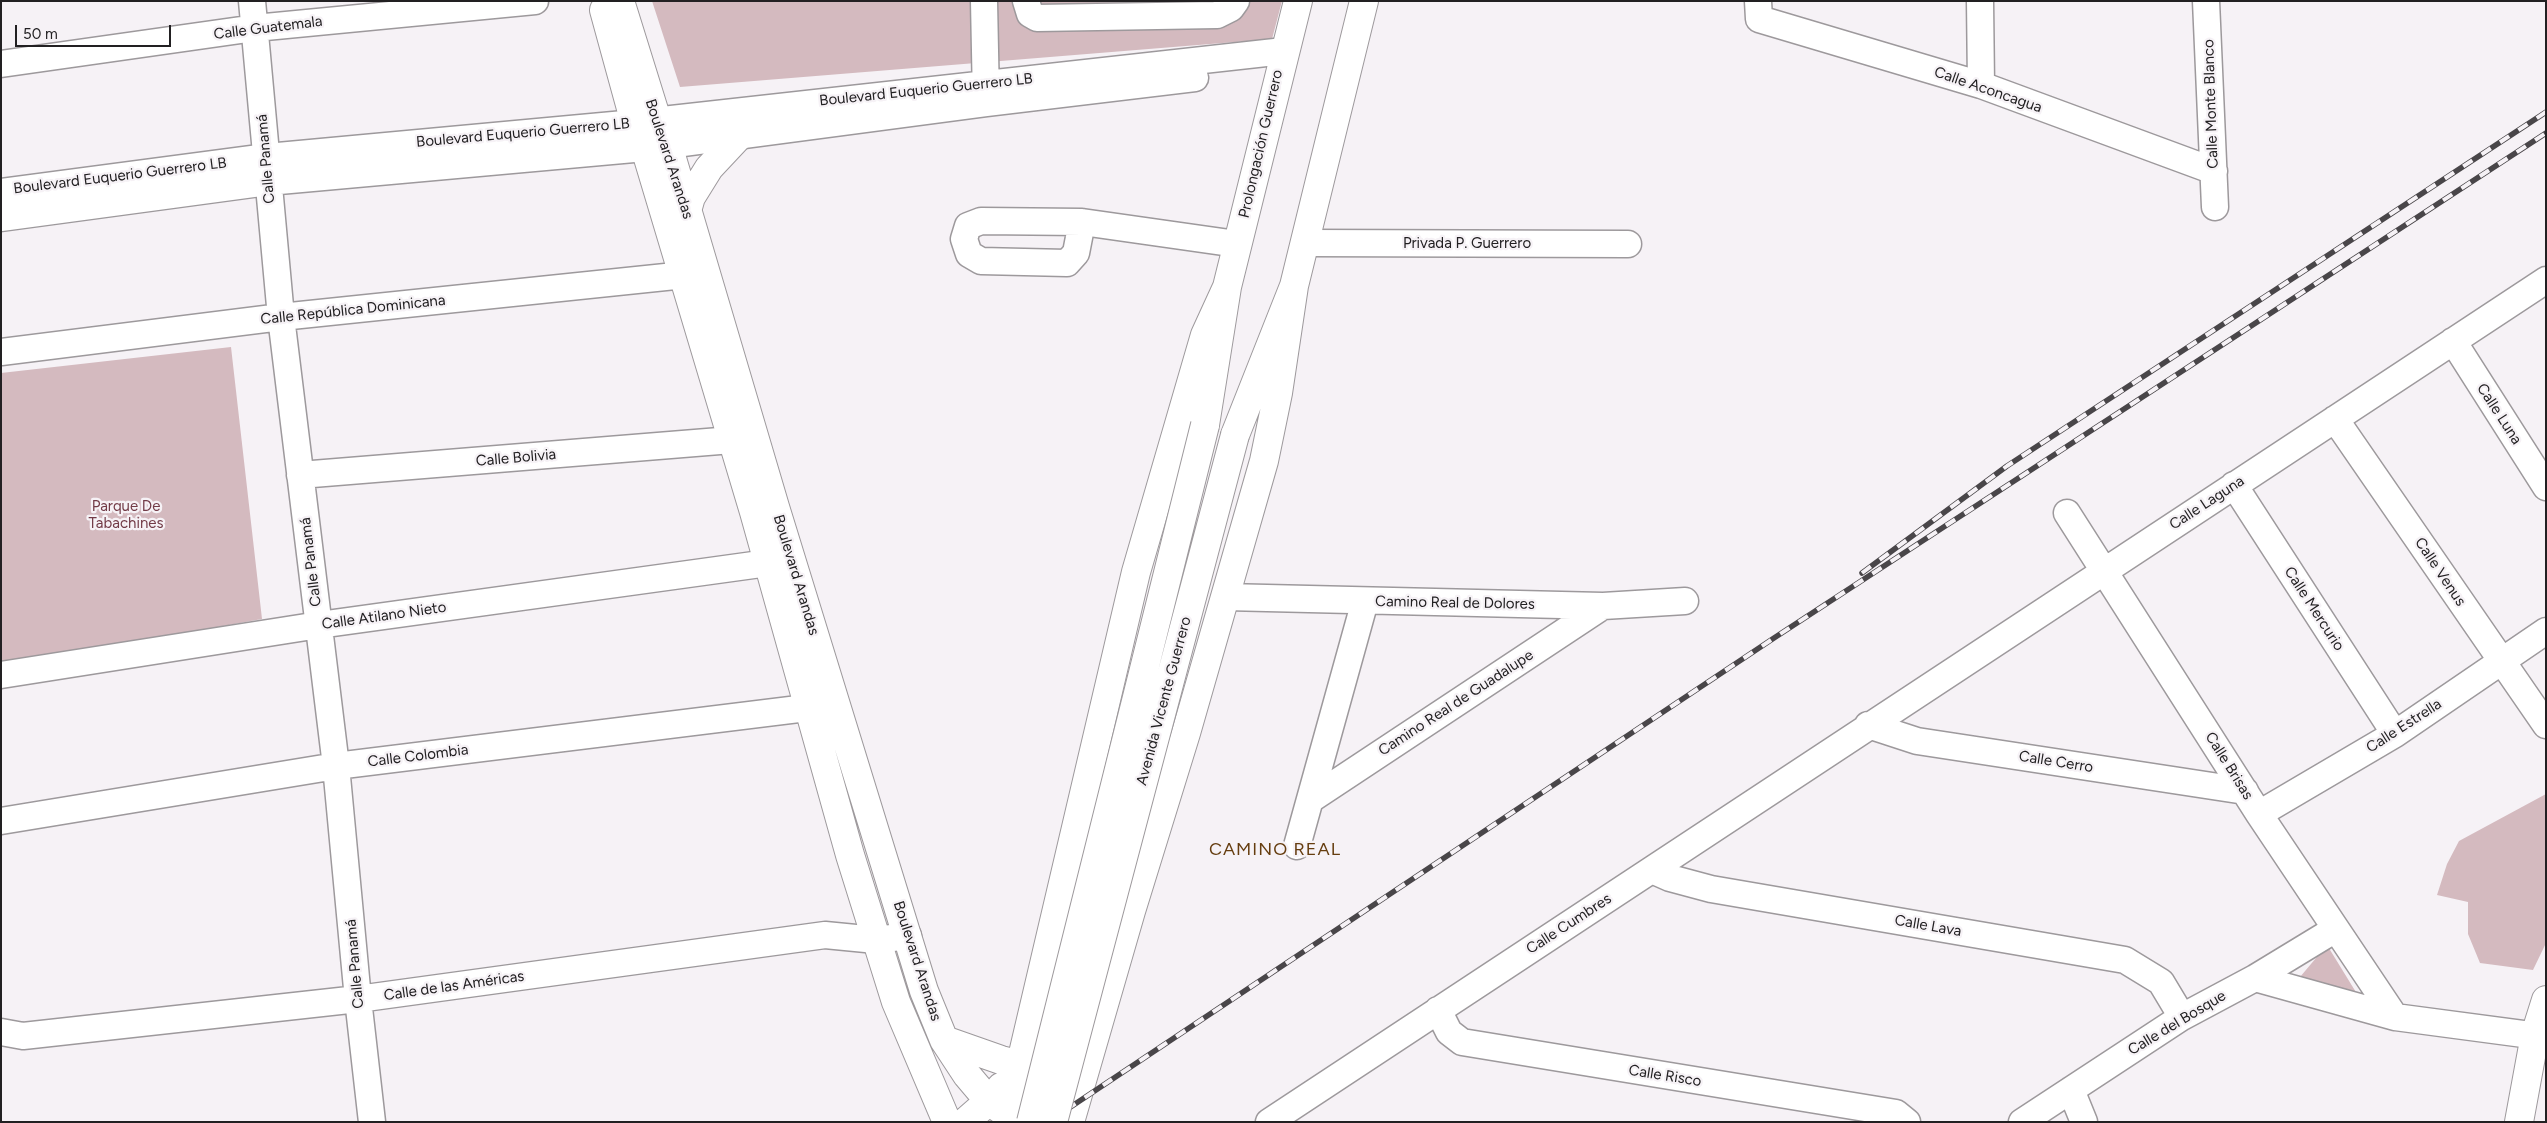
<!DOCTYPE html>
<html>
<head>
<meta charset="utf-8">
<style>
	body { margin:0 }
	#map { position:relative; width:2547px; height:1123px; overflow:hidden; background:#f6f2f6; font-family:Figtree,sans-serif }
	canvas { display:block }
	.frame { position:absolute; inset:0; border:2px solid #222022; pointer-events:none }
	.scale { position:absolute; left:15px; top:25px; width:156px; height:22px; box-sizing:border-box; border:2px solid #222022; border-top:0; padding-left:6px; font-size:15px; line-height:18px; white-space:nowrap; color:#222022; -webkit-text-stroke:4px #f6f2f6; paint-order:stroke }
</style>
</head>
<body>
<div id="map">
<canvas width="2547" height="1123"></canvas>
<div class="frame"></div>
<div class="scale">50 m</div>
</div>
<script>
const g = document.querySelector('canvas').getContext('2d');
g.lineJoin = 'round';
function fill(path, color) { g.fillStyle = color; g.fill(path, 'evenodd'); }
const shape = rows => new Path2D(rows.map(r => 'M' + r).join(''));
function stroke(path, color, width, dash) { g.strokeStyle = color; g.lineWidth = width; g.lineCap = dash ? 'butt' : 'round'; g.setLineDash(dash || []); g.stroke(path); }
function label(font, color, halo, rows, align = 'center') {
  g.font = font + ' Figtree,sans-serif'; g.lineWidth = 4.5; g.setLineDash([]); g.textBaseline = 'middle'; g.strokeStyle = halo; g.fillStyle = color; for (const [text, x, y, turn = 0] of rows) {
    g.save(); g.translate(x, y); g.rotate((+turn || 0) * Math.PI / 180); g.textAlign = isNaN(turn) ? turn : align; if (halo) g.strokeText(text, 0, 0); g.fillText(text, 0, 0); g.restore();
  }
}
fill(shape([
	[652,1,1282,1,1272,39,680,87],
	[231,347,262,619,1,666,1,373],
	[2546,794,2546,943,2533,970,2480,963,2468,934,2468,902,2437,895,2447,864,2459,841],
	[2327,945,2362,1002,2300,977]
]), '#d4babf');
const minor = shape([
	[252,1,281,317,336,766,358,999,372,1122],
	[984,1,986,100],
	[1026,1,1030,14,1037,18,1217,15,1231,8,1236,1],
	[1758,1,1759,19,1981,85,2214,171],
	[1980,1,1981,85],
	[2206,1,2215,207],
	[1,64,255,28,535,1],
	[1,192,267,157,635,123,1284,51],
	[1,218,268,182,645,148,986,103,1195,78],
	[1082,222,1076,253,1067,263,981,261,969,254,964,239,968,226,981,221,1082,222,1237,244],
	[1307,243,1628,244],
	[2453,341,2546,487],
	[1,352,281,317,704,273],
	[2335,419,2546,725],
	[300,475,732,440],
	[2234,485,2395,734],
	[2067,513,2259,814,2395,1017],
	[1225,597,1603,606,1685,601],
	[1,675,319,625,768,563],
	[1868,725,1917,741,2245,791],
	[1310,800,1603,606],
	[2259,814,2395,734,2546,631],
	[1,821,336,766,831,705],
	[1297,846,1365,601],
	[1652,870,1670,878,1711,889,2125,960,2161,982,2182,1017],
	[2255,978,2395,1017,2546,1037],
	[1438,1010,1449,1032,1462,1042,1896,1113,1907,1122],
	[1,1032,23,1036,358,999,825,935,876,940,908,936],
	[2071,1090,2084,1122],
	[1269,1122,2546,280],
	[2022,1122,2182,1017,2255,978,2334,930]
]);
const major = shape([
	[620,1,657,120,668,145,775,507,924,991,944,1040,967,1075,989,1101,1018,1122],
	[604,10,635,123,645,148,754,512,850,855,896,1002,947,1122],
	[687,211,691,197,709,168,739,136],
	[1205,425,1227,287,1298,1],
	[1235,435,1294,286,1364,1],
	[944,1040,1001,1060,1038,1069],
	[965,1122,989,1101,1001,1087],
	[1007,1122,1136,572,1205,335,1227,287],
	[1070,1122,1131,911,1186,733,1264,461,1278,393,1294,286],
	[2519,1122,2535,1035,2546,1000]
]);
stroke(minor, '#9d999c', 29);
stroke(major, '#9d999c', 30);
stroke(minor, '#fff', 26);
stroke(major, '#fff', 28);
const rail = shape([
	[1862,573,2007,466,2546,112],
	[1048,1122,1774,638,2546,133]
]);
stroke(rail, '#494649', 5.5);
stroke(rail, '#f6f2f6', 4, [11]);
const majorBridge = shape([
	[1031,1122,1205,425],
	[1053,1122,1235,435]
]);
stroke(majorBridge, '#9d999c', 30, []);
stroke(majorBridge, '#fff', 28);
label('15px', '#222022', '#f6f2f6', [
	["Calle Guatemala",268,28,-7],
	["Boulevard Euquerio Guerrero LB",926,90,-6],
	["Calle Aconcagua",1988,90,19],
	["Calle Monte Blanco",2211,104,-92],
	["Boulevard Euquerio Guerrero LB",523,133,-5],
	["Prolongación Guerrero",1261,144,-77],
	["Calle Panamá",266,159,-95],
	["Boulevard Arandas",669,159,72],
	["Boulevard Euquerio Guerrero LB",120,176,-7],
	["Privada P. Guerrero",1467,244],
	["Calle República Dominicana",353,310,-6],
	["Calle Luna",2499,414,57],
	["Calle Bolivia",516,458,-5],
	["Calle Laguna",2207,503,-33],
	["Calle Panamá",311,562,-97],
	["Calle Venus",2440,572,56],
	["Boulevard Arandas",796,575,73],
	["Camino Real de Dolores",1455,603,1],
	["Calle Mercurio",2314,609,57],
	["Calle Atilano Nieto",384,616,-8],
	["Avenida Vicente Guerrero",1164,701,-75],
	["Camino Real de Guadalupe",1456,703,-33],
	["Calle Estrella",2404,726,-33],
	["Calle Colombia",418,756,-7],
	["Calle Cerro",2056,762,9],
	["Calle Brisas",2229,766,58],
	["Calle Cumbres",1569,924,-33],
	["Calle Lava",1928,926,10],
	["Boulevard Arandas",917,961,72],
	["Calle Panamá",355,964,-95],
	["Calle de las Américas",454,986,-8],
	["Calle del Bosque",2177,1023,-31],
	["Calle Risco",1665,1076,9]
]);
label('15px', '#723b47', '#f6f2f6', [
	["Parque De",126,507],
	["Tabachines",126,524]
]);
g.letterSpacing = '1px';
label('18px', '#653d0f', '#f6f2f6', [
	["CAMINO REAL",1275,850]
]);
g.letterSpacing = '0px';
</script>
</body>
</html>
